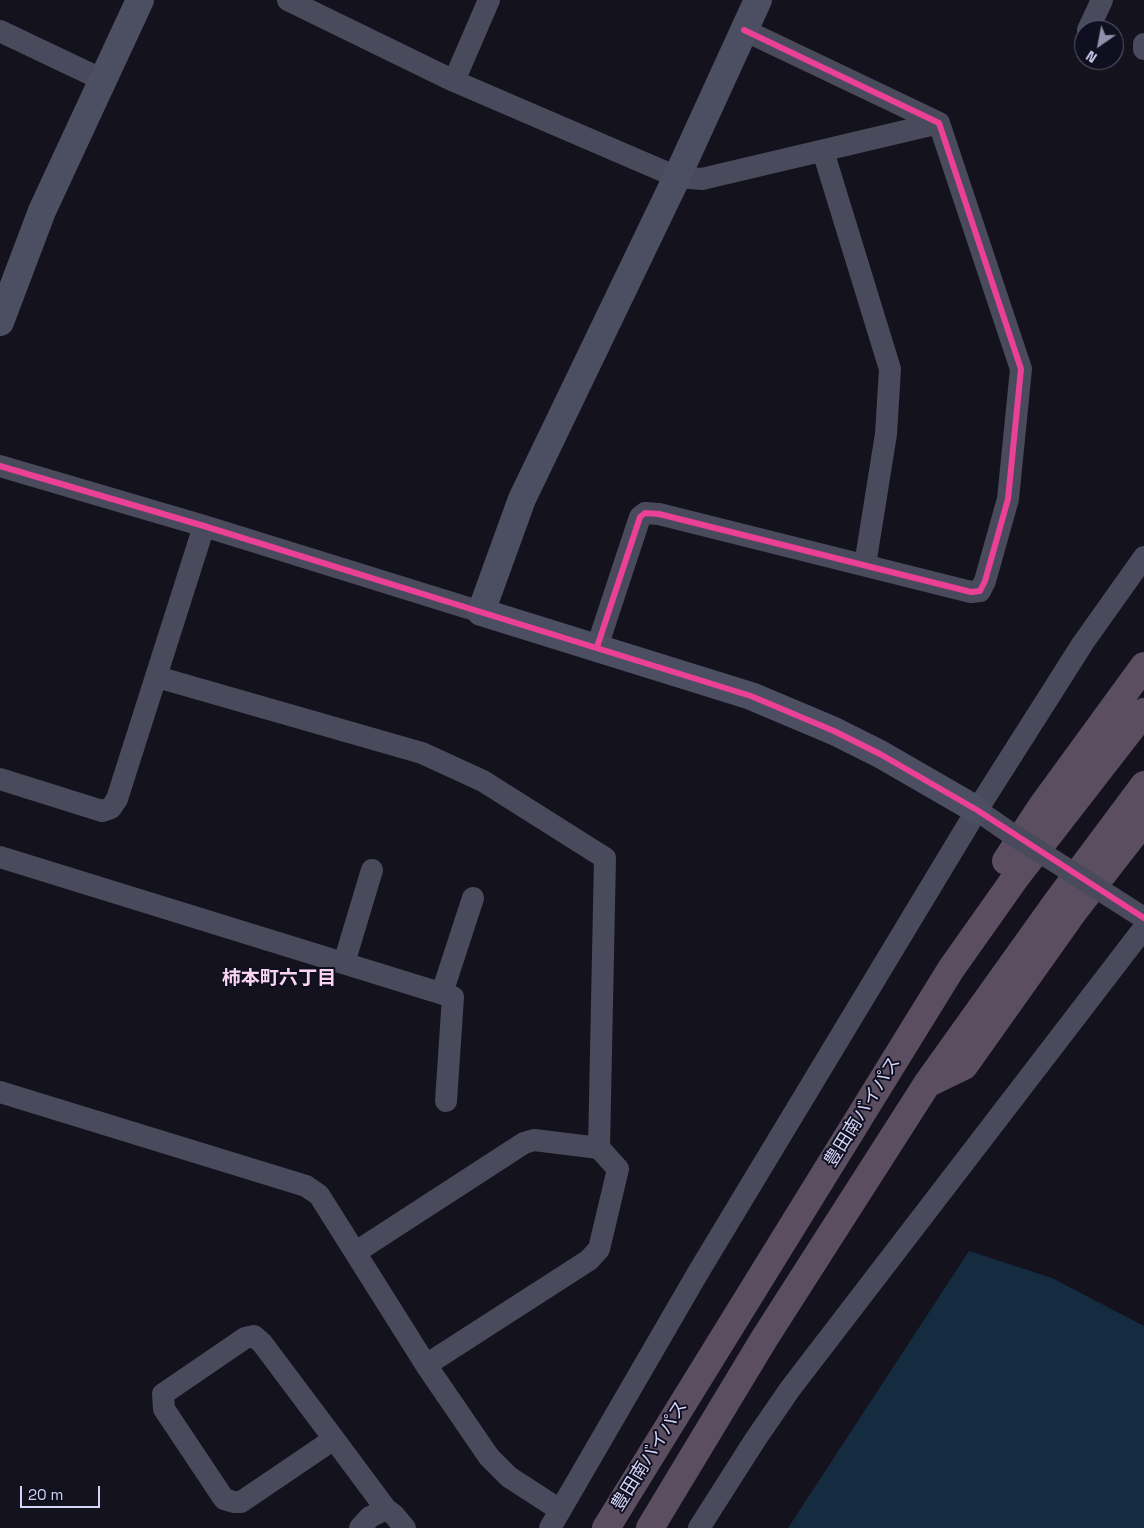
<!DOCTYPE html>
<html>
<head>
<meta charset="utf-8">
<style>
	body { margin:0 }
	#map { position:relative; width:1144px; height:1528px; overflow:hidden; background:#14121c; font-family:"Space Grotesk",sans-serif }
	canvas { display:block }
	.north { position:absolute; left:1074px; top:20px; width:50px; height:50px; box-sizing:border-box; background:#100f1f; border:1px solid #5e5e76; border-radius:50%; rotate:213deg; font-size:14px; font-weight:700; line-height:20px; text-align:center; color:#d3d4f9 }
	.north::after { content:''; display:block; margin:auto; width:18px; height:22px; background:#9090ac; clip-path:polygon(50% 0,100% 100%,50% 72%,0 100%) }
	.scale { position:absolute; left:20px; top:1486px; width:80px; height:22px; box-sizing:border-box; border:2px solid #d3d4f9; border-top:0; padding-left:6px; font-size:15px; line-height:18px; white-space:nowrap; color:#d3d4f9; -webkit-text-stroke:4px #100f1f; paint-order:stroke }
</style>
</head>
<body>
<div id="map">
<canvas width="1144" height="1528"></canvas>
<div class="north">N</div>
<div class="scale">20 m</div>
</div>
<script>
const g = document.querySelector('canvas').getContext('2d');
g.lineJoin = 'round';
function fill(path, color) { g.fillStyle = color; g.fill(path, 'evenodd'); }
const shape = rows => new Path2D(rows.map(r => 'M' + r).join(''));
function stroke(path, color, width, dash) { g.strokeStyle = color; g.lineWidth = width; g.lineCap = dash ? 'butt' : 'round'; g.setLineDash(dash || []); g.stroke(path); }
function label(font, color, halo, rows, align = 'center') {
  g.font = font + ' "Space Grotesk","Noto Sans JP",sans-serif'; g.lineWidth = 4; g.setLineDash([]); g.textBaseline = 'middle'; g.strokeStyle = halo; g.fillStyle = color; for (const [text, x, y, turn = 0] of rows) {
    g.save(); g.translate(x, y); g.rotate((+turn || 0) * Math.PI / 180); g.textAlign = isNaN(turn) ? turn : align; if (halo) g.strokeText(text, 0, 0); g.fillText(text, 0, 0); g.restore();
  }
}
fill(shape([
	[969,1251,1052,1278,1144,1326,1144,1528,788,1528]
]), '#152b3f');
stroke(shape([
	[288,0,454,81,677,177,702,179,939,123],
	[1088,30,1102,0],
	[0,31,103,80],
	[1144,44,1144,49],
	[454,81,489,0],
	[823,151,890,369,886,434,865,565],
	[0,466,204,526,481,612],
	[597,647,640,517,645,513,659,514,971,592,980,591,985,581,1008,499,1021,369,939,123,744,30],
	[157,677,422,753,483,781,605,858,599,1148],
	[0,779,102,811,111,808,117,799,204,526],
	[977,810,1010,833],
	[0,857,453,997,446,1101],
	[1111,897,1144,918],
	[344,963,372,870],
	[442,993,473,898],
	[0,1092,306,1186,319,1195,426,1365,589,1260,599,1249,618,1169,599,1148,534,1140,524,1143,356,1252],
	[426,1365,489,1457,509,1477,560,1510],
	[334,1439,241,1502,234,1502,224,1499,164,1409,163,1394,245,1338,254,1336,262,1343,334,1439,386,1509],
	[360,1528,370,1517,386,1509,394,1515,405,1528],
	[550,1528,699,1271,977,810,1083,643,1144,557],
	[699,1528,755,1440,790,1389,1144,928]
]), '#494a5b', 22);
stroke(shape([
	[758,0,677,177,522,499,481,612,751,696,834,731,880,754,977,810],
	[0,322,42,211,140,0]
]), '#4c4e62', 28);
stroke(shape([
	[1006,861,1042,806,1144,666],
	[929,1083,964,1066,1074,911,1144,821],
	[606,1528,951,969,1016,877,1144,712],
	[650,1528,764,1339,927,1084,1057,902,1144,785]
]), '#5b4e61', 28);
stroke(shape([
	[1010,833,1111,897]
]), '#494a5b', 22);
stroke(shape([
	[0,466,204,526,751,696,834,731,880,754,977,810,1144,918],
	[597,647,640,517,645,513,659,514,971,592,980,591,985,581,1008,499,1021,369,939,123,744,30]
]), '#ea4096', 6);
label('18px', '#d3d4f9', '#100f1f', [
	["豊田南バイパス",863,1112,-58],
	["豊田南バイパス",650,1456,-58]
]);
label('bold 19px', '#f9d5f1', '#100f1f', [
	["柿本町六丁目",279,979]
]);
</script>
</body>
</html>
